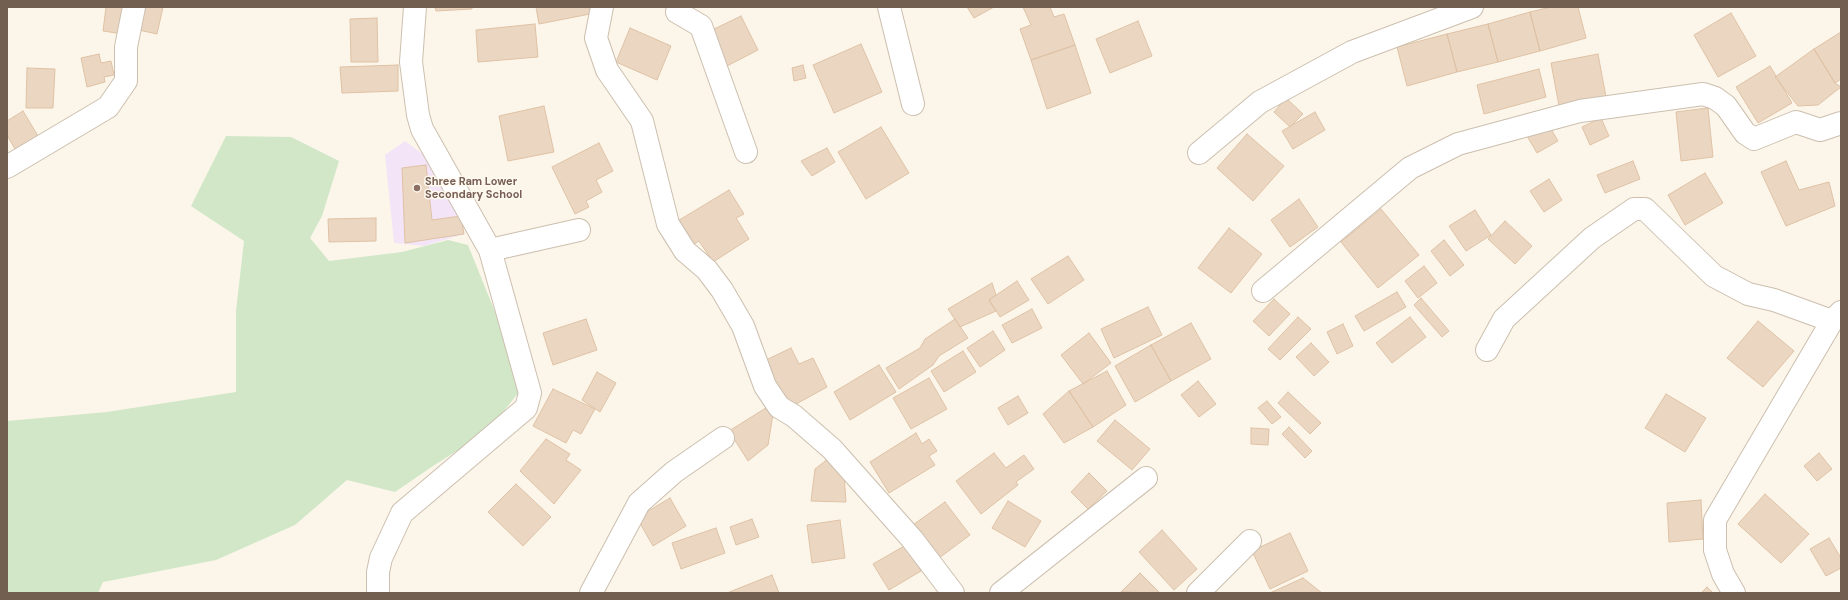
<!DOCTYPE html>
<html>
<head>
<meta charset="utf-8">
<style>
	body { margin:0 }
	#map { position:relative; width:1848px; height:600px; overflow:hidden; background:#fbf6e9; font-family:"DM Sans",sans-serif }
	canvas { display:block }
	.frame { position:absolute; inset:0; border:8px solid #735f4f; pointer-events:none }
</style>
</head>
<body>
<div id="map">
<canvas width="1848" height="600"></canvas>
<div class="frame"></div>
</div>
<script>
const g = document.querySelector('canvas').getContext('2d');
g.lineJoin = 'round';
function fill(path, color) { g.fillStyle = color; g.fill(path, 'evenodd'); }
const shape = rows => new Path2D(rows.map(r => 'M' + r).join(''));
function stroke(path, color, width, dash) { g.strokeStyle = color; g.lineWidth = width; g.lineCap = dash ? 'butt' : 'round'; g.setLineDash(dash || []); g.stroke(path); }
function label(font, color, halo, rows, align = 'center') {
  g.font = font + ' "DM Sans",sans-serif'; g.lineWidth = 3; g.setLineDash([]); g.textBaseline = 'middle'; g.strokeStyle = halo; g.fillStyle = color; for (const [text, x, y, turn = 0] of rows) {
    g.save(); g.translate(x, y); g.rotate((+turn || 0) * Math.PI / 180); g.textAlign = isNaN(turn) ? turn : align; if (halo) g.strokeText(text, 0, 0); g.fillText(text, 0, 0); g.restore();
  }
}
fill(shape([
	[405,141,431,160,461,216,464,234,424,246,394,243,385,155]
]), '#f3e5f7');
fill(shape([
	[226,136,291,137,339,161,322,216,310,238,329,261,402,252,448,240,468,245,495,312,519,392,488,431,433,466,395,492,347,480,295,525,216,560,103,582,98,593,7,593,7,421,107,412,236,392,236,311,244,241,191,206]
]), '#d1e7c8');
const building = shape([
	[106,7,127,7,123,34,103,31,106,7],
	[138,7,163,7,157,34,134,29,138,7],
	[435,7,472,7,472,9,436,11,435,7],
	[536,7,594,7,595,13,539,24,536,7],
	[967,7,994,7,974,18,967,7],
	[1023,7,1050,7,1054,17,1064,14,1075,45,1031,60,1020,29,1031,25,1023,7],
	[1551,7,1578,7,1586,38,1540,51,1530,12,1551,7],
	[1530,12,1540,51,1498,62,1488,24,1530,12],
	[1731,13,1756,56,1718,77,1694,35,1731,13],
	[741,16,758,50,725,67,708,32,741,16],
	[377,18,378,62,351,62,350,19,377,18],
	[1138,21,1152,56,1110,73,1096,39,1138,21],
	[535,24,538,57,478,62,476,30,535,24],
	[1488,24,1498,62,1457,72,1447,34,1488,24],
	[630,28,671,46,657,80,616,62,630,28],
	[1841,32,1841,79,1835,83,1814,49,1841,32],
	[1447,34,1457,72,1407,86,1397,47,1447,34],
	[861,44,882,92,834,113,813,65,861,44],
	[1075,45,1091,93,1047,109,1031,60,1075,45],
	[1814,49,1835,83,1841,87,1818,105,1798,106,1775,77,1814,49],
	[99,54,101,63,111,61,114,75,104,77,105,82,87,87,81,58,99,54],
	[1598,54,1606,97,1559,106,1551,63,1598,54],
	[398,65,398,91,342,93,340,67,398,65],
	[803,65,806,78,794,81,792,68,803,65],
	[1770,66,1792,103,1758,123,1736,87,1770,66],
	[27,68,55,69,53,108,26,108,27,68],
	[1539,69,1546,97,1484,114,1477,85,1539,69],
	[1286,98,1303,114,1290,127,1274,112,1286,98],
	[544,106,554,152,508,161,499,116,544,106],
	[1708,108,1713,157,1681,161,1676,112,1708,108],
	[23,111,38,136,15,149,7,135,7,121,23,111],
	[1315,112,1325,130,1293,149,1282,131,1315,112],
	[1601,118,1609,136,1590,145,1582,127,1601,118],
	[1548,124,1558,141,1537,153,1527,136,1548,124],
	[881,127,909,173,866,199,838,152,881,127],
	[1247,134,1284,166,1253,201,1217,168,1247,134],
	[599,143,613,171,596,180,602,192,586,201,589,207,575,214,552,167,599,143],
	[827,148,835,162,812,176,801,161,827,148],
	[1633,161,1640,179,1605,193,1597,175,1633,161],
	[1786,161,1799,190,1829,182,1835,206,1786,226,1761,172,1786,161],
	[426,165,432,220,461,216,464,234,405,243,402,168,426,165],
	[1705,173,1723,203,1685,225,1668,195,1705,173],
	[1549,179,1562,200,1544,212,1530,191,1549,179],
	[729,190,744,214,736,218,749,239,713,262,699,241,691,246,676,222,729,190],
	[1299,199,1318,227,1290,247,1271,220,1299,199],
	[1381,209,1419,255,1378,288,1341,242,1381,209],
	[1475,210,1491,235,1466,251,1449,226,1475,210],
	[376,218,376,241,329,242,328,219,376,218],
	[1505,221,1532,246,1515,264,1488,239,1505,221],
	[1229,228,1262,254,1231,293,1198,268,1229,228],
	[1444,240,1464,265,1450,276,1431,251,1444,240],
	[1068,256,1084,280,1048,304,1031,279,1068,256],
	[1424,266,1437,283,1418,298,1405,281,1424,266],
	[1017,281,1029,300,1000,317,989,300,1017,281],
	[992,283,996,295,989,300,996,311,960,327,948,309,992,283],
	[1397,292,1406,307,1364,331,1355,316,1397,292],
	[1421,298,1449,331,1442,337,1414,305,1421,298],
	[1274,299,1290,314,1269,336,1253,321,1274,299],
	[1148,307,1162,335,1114,358,1101,329,1148,307],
	[1032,309,1042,328,1012,343,1002,325,1032,309],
	[1298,317,1311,329,1280,360,1268,349,1298,317],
	[1410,317,1426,337,1392,363,1376,343,1410,317],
	[586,319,597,350,553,365,543,333,586,319],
	[955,319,968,338,939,356,933,365,899,389,886,368,920,348,925,339,955,319],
	[1758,321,1794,351,1763,387,1727,358,1758,321],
	[1191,323,1211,359,1171,381,1151,345,1191,323],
	[1343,324,1353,346,1337,354,1327,332,1343,324],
	[993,331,1005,350,980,367,967,348,993,331],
	[1089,333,1111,363,1083,384,1061,355,1089,333],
	[1311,343,1329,362,1314,376,1296,357,1311,343],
	[1151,345,1171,381,1135,402,1115,366,1151,345],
	[791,348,799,364,813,358,827,387,787,409,764,361,791,348],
	[963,351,976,372,944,392,931,371,963,351],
	[879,365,896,392,850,420,834,392,879,365],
	[1107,371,1126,405,1093,427,1069,391,1107,371],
	[597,372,616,383,600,412,582,400,597,372],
	[929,378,947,409,911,429,893,398,929,378],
	[1198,381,1216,404,1199,417,1181,395,1198,381],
	[553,389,595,409,581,434,573,430,566,443,533,426,553,389],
	[1069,391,1093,427,1064,443,1043,414,1069,391],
	[1288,392,1321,423,1310,434,1278,403,1288,392],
	[1666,394,1706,418,1685,452,1645,428,1666,394],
	[1018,396,1028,413,1008,425,998,408,1018,396],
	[1267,401,1281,417,1272,424,1258,408,1267,401],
	[769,406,773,414,768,445,748,461,729,431,769,406],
	[1115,420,1150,449,1132,470,1097,441,1115,420],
	[1289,427,1312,451,1305,458,1282,434,1289,427],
	[1251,428,1269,429,1268,445,1251,444,1251,428],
	[916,433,922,444,929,439,937,451,929,456,935,465,889,493,870,462,916,433],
	[546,439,570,454,566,460,581,470,554,504,520,471,546,439],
	[994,453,1006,468,1024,455,1034,469,1016,482,1018,485,981,514,956,481,994,453],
	[1819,453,1832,469,1817,481,1804,466,1819,453],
	[829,458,843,462,846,502,811,501,815,469,829,458],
	[1089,473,1107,491,1088,509,1071,492,1089,473],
	[516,484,551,517,523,546,488,512,516,484],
	[1765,494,1809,534,1781,563,1738,524,1765,494],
	[670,498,686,526,653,546,637,518,670,498],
	[1701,500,1703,539,1669,542,1667,503,1701,500],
	[1008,501,1041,521,1025,547,992,528,1008,501],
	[945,502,970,535,935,561,910,527,945,502],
	[752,519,759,537,736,545,730,527,752,519],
	[840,520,845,558,812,563,807,525,840,520],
	[716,528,725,553,681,569,672,543,716,528],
	[1162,530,1197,569,1174,590,1139,552,1162,530],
	[1290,533,1308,571,1270,589,1252,551,1290,533],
	[1829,538,1841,558,1841,568,1826,576,1810,549,1829,538],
	[906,545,921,571,889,590,873,564,906,545],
	[1140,573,1160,593,1121,592,1140,573],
	[772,575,779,593,727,593,772,575],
	[1303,578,1322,593,1270,593,1303,578],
	[1707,587,1713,593,1701,593,1707,587]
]);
fill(building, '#ebd7c1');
stroke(building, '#dfc1a5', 1);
const street = shape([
	[602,7,596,38,607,70,642,121,668,224,685,251,707,270,722,290,743,326,765,386,779,407,794,416,832,449,912,539,953,593],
	[889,7,913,104],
	[677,12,701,26,746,152],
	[1199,153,1260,102,1352,52,1472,7],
	[7,167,108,107,126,81,126,47,134,7],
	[490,250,579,230],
	[1263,291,1410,168,1458,144,1580,111,1703,94,1715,98,1726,106,1745,133,1754,139,1796,122,1820,130,1841,123],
	[1487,350,1504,319,1592,238,1634,209,1645,209,1714,276,1748,294,1774,300,1832,321],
	[378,593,378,572,381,558,402,513,526,408,530,393,490,250,422,129,418,115,411,62,415,7],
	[591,593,639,503,674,472,723,438],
	[1001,593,1146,478],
	[1198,593,1250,541],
	[1734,593,1723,574,1715,550,1715,520,1832,321,1841,312]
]);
stroke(street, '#ccbfaf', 24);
stroke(street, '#fff', 22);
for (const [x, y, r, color] of [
	[417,188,4,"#8d6e63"]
]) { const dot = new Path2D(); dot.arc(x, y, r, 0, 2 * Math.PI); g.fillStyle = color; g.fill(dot); stroke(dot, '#fdf9ef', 1.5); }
label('bold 11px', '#785e54', '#fdf9ef', [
	["Shree Ram Lower",425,182],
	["Secondary School",425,195]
], 'left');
</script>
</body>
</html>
